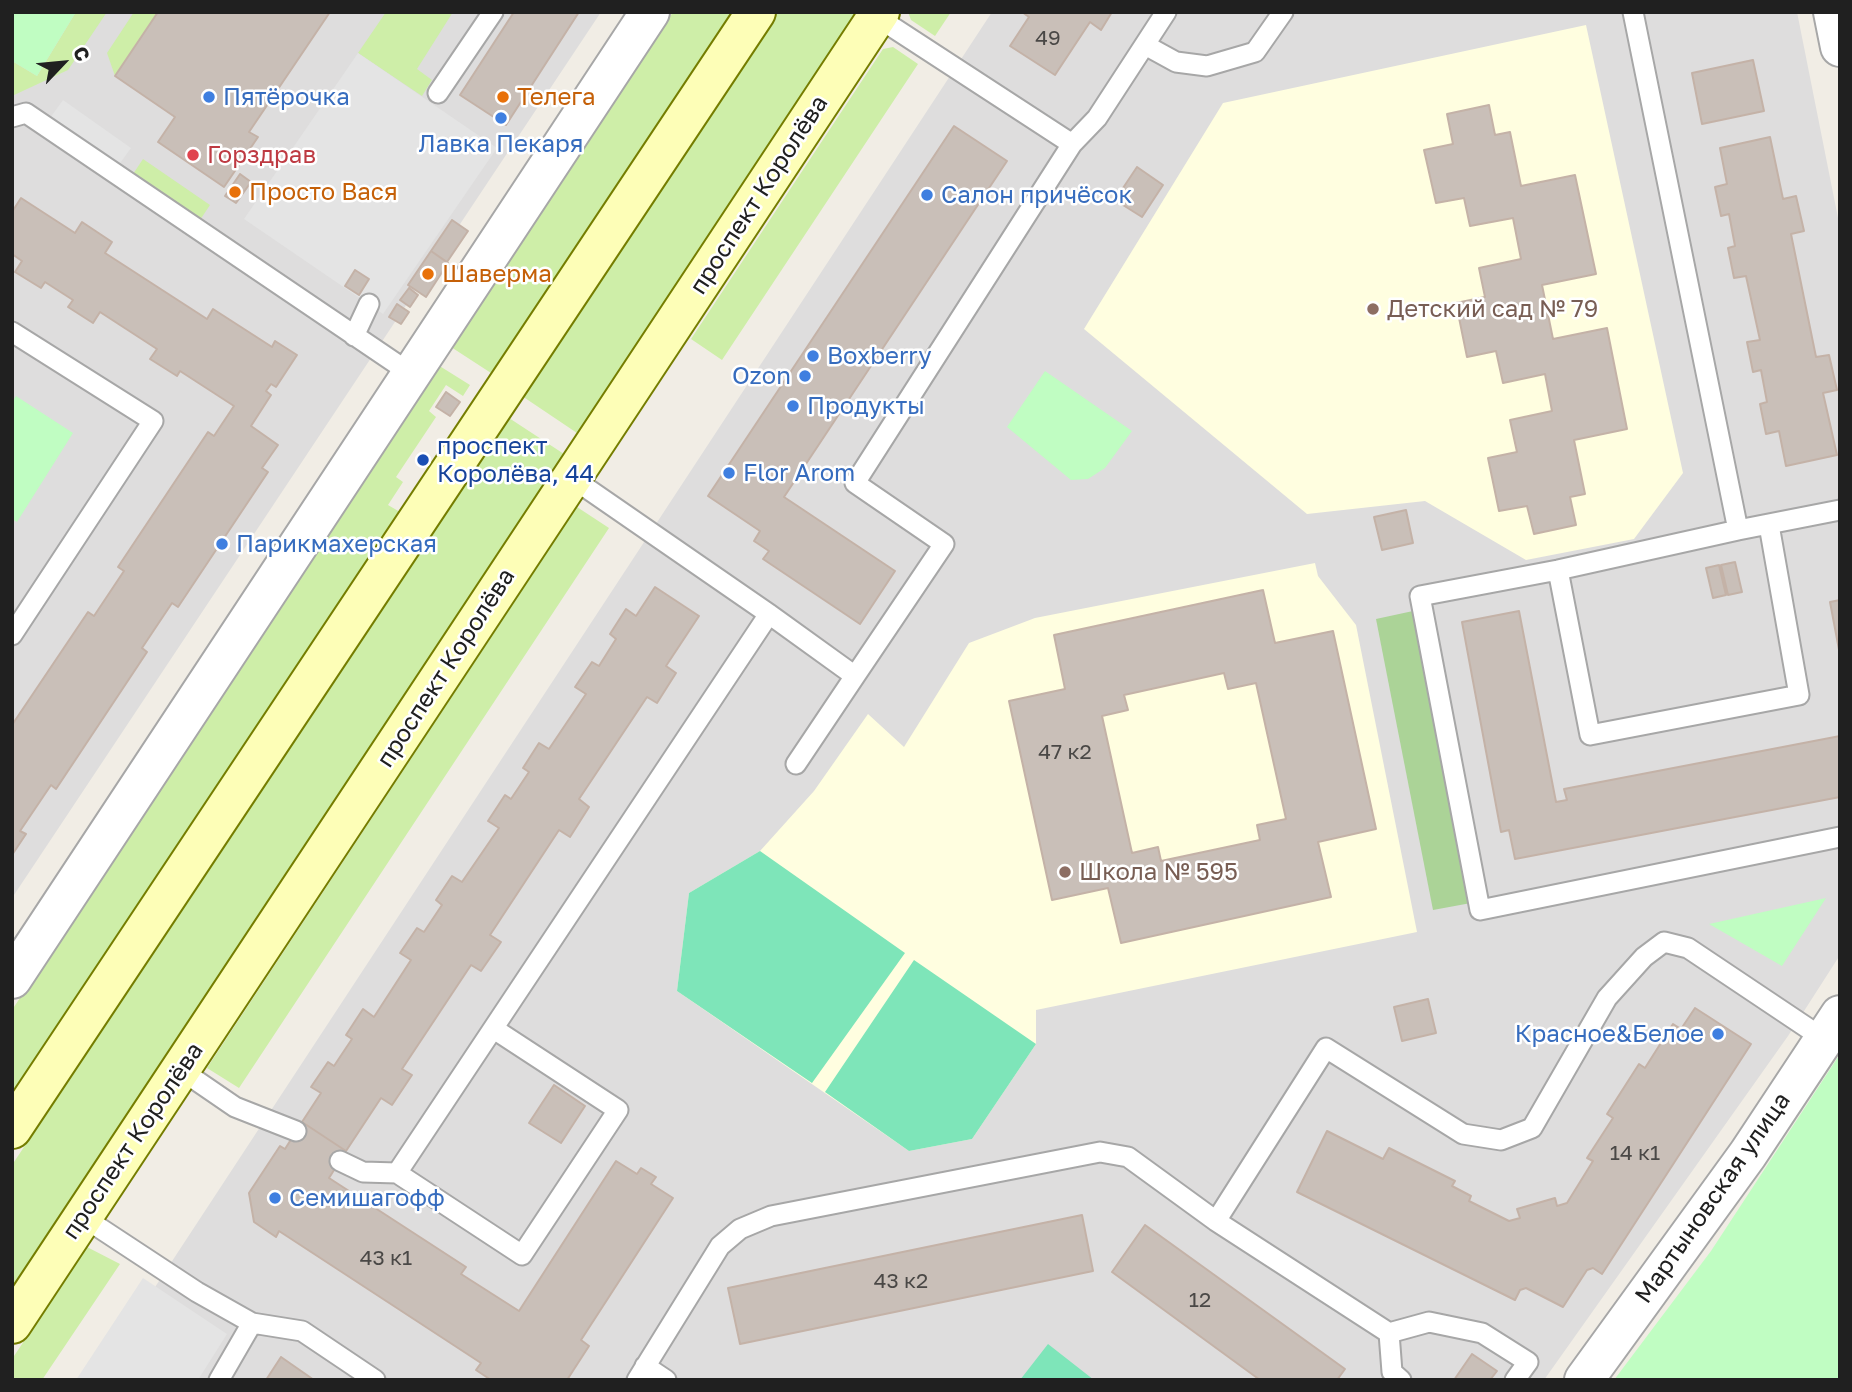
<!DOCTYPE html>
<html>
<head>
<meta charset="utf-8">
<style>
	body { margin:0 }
	#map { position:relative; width:1852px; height:1392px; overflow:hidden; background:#f1ede5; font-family:"Golos Text",sans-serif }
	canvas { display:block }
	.frame { position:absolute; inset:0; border:14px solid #202020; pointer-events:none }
	.north { position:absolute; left:28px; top:28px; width:70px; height:70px; -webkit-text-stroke:5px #fff; paint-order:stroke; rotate:64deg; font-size:19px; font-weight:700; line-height:28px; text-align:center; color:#202020 }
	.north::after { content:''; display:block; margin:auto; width:24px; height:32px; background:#202020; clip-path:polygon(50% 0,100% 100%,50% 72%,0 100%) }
</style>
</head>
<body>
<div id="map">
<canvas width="1852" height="1392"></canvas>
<div class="frame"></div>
<div class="north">С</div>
</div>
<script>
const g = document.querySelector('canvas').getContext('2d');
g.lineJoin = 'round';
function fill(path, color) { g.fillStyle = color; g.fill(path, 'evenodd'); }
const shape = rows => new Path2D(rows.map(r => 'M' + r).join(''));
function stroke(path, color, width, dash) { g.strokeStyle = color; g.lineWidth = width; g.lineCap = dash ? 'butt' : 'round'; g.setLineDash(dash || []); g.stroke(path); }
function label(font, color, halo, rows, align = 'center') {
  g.font = font + ' "Golos Text",sans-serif'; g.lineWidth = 5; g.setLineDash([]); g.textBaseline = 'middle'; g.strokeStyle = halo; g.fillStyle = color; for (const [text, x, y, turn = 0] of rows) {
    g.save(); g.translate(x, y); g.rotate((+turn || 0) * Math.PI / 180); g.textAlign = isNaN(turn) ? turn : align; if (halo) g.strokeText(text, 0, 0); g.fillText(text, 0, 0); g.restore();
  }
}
fill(shape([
	[12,12,601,12,12,898],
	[992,12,1797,12,1840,228,1840,955,1788,1036,1544,1380,94,1380]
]), '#dedddd');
fill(shape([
	[1586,25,1683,473,1634,539,1526,560,1425,501,1307,514,1084,329,1223,103],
	[1315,563,1318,576,1356,625,1417,932,1036,1010,1036,1044,972,1139,909,1151,677,991,689,893,760,851,814,791,868,714,904,747,969,643,1035,618]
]), '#fffee0');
fill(shape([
	[76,12,107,12,68,70,12,96,12,61,37,76],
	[134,12,158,12,115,76,107,53],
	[386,12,453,12,417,69,432,80,422,96,358,53],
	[673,12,733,12,491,373,451,347],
	[777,12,857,12,577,433,522,396],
	[908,12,951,12,935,36,911,20],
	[893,47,918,64,722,360,691,339,883,49],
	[143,159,210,205,198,223,131,177],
	[438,365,470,385,463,396,446,385,429,411,436,417,396,477,403,482,388,505,400,512,12,1094,12,1010],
	[509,418,564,454,12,1287,12,1165],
	[577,507,609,528,239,1088,207,1068],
	[87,1247,120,1264,42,1380,12,1380,12,1359]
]), '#ceeea8');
fill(shape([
	[1413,611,1471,903,1433,910,1376,619]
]), '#abd397');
fill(shape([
	[12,12,76,12,37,76,12,61],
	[1045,371,1132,431,1105,468,1088,479,1071,480,1007,427],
	[16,396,73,433,17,522,12,519,12,402],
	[1826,898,1782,966,1709,924],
	[1840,1054,1840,1380,1614,1380,1711,1251]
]), '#c0fdc2');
fill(shape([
	[760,851,905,953,812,1083,677,991,689,893],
	[914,960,1036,1044,972,1139,909,1151,825,1092],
	[1048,1344,1094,1380,1020,1380]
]), '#7ee5b9');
fill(shape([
	[358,53,497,148,383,314,244,219],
	[63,100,131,148,118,166,50,118],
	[143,1278,227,1334,198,1380,76,1380]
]), '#e4e4e4');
const building = shape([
	[158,12,330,12,249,132,258,137,224,187,158,142,175,117,115,76,158,12],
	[514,12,579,12,506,125,460,95,514,12],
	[1022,12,1112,12,1101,30,1090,22,1055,75,1010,46,1029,17,1022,12],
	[1753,60,1764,111,1702,124,1692,73,1753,60],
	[1489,105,1495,135,1510,132,1521,186,1575,175,1596,274,1542,285,1553,339,1607,328,1627,429,1574,440,1585,494,1570,497,1576,525,1534,534,1527,506,1499,511,1488,458,1517,452,1510,420,1552,411,1545,374,1503,383,1496,351,1467,357,1456,303,1485,297,1479,268,1521,259,1513,218,1470,226,1464,198,1436,203,1424,150,1453,144,1447,114,1489,105],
	[954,126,1007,161,784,497,895,571,860,624,763,559,769,551,754,541,760,531,708,496,954,126],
	[1770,137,1783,199,1796,196,1804,231,1791,234,1816,357,1829,355,1837,390,1823,393,1837,455,1786,466,1779,431,1766,434,1760,404,1767,402,1761,370,1753,372,1747,342,1760,340,1746,276,1734,278,1728,248,1735,246,1729,214,1721,216,1715,187,1727,184,1720,148,1770,137],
	[1137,167,1163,185,1142,217,1115,200,1137,167],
	[240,174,251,182,236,203,225,196,240,174],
	[21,198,75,233,82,222,112,242,105,253,207,319,213,309,272,347,275,341,297,355,276,387,271,384,266,391,271,395,251,426,278,445,262,468,268,472,178,607,172,603,142,648,147,652,56,789,51,785,20,831,26,834,12,855,12,725,88,612,94,616,124,571,118,567,208,432,214,436,234,406,180,371,177,376,150,359,157,349,100,312,93,323,68,307,73,300,45,282,41,288,15,272,22,261,12,254,12,212,21,198],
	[452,220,468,231,447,262,431,251,452,220],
	[431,251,448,263,426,297,408,285,431,251],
	[355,270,369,279,359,295,345,286,355,270],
	[409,288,418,295,410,307,400,300,409,288],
	[397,304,409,312,401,324,389,317,397,304],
	[446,392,460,402,450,416,436,407,446,392],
	[1406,510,1413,543,1382,550,1374,517,1406,510],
	[1735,562,1742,592,1728,595,1721,565,1735,562],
	[1719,565,1726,595,1713,598,1706,568,1719,565],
	[655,587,699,616,666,666,676,673,657,703,647,697,579,799,589,807,570,837,559,830,490,935,501,942,481,971,471,965,402,1069,412,1075,392,1105,381,1098,346,1151,302,1122,321,1093,311,1087,328,1062,334,1066,352,1039,346,1035,363,1009,374,1017,411,960,400,953,417,928,424,932,442,905,436,900,452,876,462,882,499,828,488,821,505,795,511,799,529,772,523,768,539,743,549,749,586,694,575,687,592,662,599,666,616,639,610,634,626,609,636,616,655,587],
	[1263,590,1275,643,1333,631,1376,829,1318,842,1331,897,1121,943,1108,888,1052,900,1009,701,1065,689,1054,635,1263,590],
	[1224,673,1228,689,1256,683,1286,819,1257,825,1260,840,1161,861,1158,847,1132,853,1102,716,1128,710,1124,695,1224,673],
	[1840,600,1840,655,1830,602,1840,600],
	[1519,611,1556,802,1567,800,1564,789,1840,736,1840,797,1515,859,1509,830,1501,832,1462,622,1519,611],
	[1428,999,1436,1033,1402,1041,1394,1007,1428,999],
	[1695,1008,1751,1044,1602,1274,1593,1268,1587,1270,1563,1307,1526,1288,1520,1290,1515,1300,1297,1192,1327,1131,1383,1159,1389,1148,1455,1181,1452,1186,1471,1196,1469,1201,1509,1221,1520,1218,1517,1209,1555,1198,1557,1206,1567,1203,1593,1161,1587,1158,1613,1118,1607,1114,1639,1064,1645,1068,1673,1024,1681,1029,1695,1008],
	[554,1085,585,1106,561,1143,529,1123,554,1085],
	[302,1122,346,1151,329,1178,466,1267,461,1274,519,1311,616,1161,637,1174,641,1168,656,1177,651,1184,673,1198,581,1340,589,1346,567,1380,491,1380,476,1370,481,1363,279,1231,276,1237,254,1222,249,1193,280,1146,285,1149,302,1122],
	[1082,1215,1093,1271,740,1344,728,1288,1082,1215],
	[1145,1225,1345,1369,1337,1380,1260,1380,1112,1272,1145,1225],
	[1472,1354,1497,1371,1490,1380,1454,1380,1472,1354],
	[281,1357,314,1380,266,1380,281,1357]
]);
fill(building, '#c9bfb8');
stroke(building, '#c4b2a7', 2);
const lane = shape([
	[1633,12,1738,530],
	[1145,45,1176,62,1207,66,1255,52,1283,12],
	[438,93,493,12],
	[12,117,26,113,410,373],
	[1072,144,1097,118,1166,12],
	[12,332,153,421,12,635],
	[354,336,369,304],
	[572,478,769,614,855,676,944,544,855,483,1072,144,877,17],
	[1840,510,1738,530,1558,570,1420,596,1480,910,1840,837],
	[1558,570,1590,735,1799,695,1769,525],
	[796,764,855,676],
	[181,1070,235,1107,296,1131],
	[340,1161,363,1172,397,1173,522,1255,618,1110,494,1029],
	[397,1173,769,614],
	[83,1217,197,1292,252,1323,219,1380],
	[1216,1221,1326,1048,1463,1134,1501,1140,1532,1128,1607,998,1644,957,1664,942,1688,948,1824,1039],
	[252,1323,302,1331,375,1380],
	[1389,1333,1429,1322,1482,1333,1528,1362,1515,1380],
	[645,1366,666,1380],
	[637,1380,720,1246,740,1229,771,1216,1100,1152,1128,1157,1216,1221,1389,1333,1392,1372,1401,1380]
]);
const street = shape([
	[1833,12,1840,47],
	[12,979,650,12],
	[1584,1380,1748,1154,1840,1015]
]);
const secondary = shape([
	[12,1129,756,12],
	[12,1324,880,12]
]);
stroke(lane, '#a7a7a7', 23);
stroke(street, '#a7a7a7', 42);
stroke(secondary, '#757d00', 42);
stroke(lane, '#fff', 19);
stroke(street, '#fff', 38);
stroke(secondary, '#fdfeb7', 38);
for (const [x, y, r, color] of [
	[209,97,7,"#3f7fe0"],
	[503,97,7,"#e8710a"],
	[501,118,7,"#3f7fe0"],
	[193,155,7,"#e0444e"],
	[235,192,7,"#e8710a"],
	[927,195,7,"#3f7fe0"],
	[428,274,7,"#e8710a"],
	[1373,309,7,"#8d6e63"],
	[813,356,7,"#3f7fe0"],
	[805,376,7,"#3f7fe0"],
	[793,406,7,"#3f7fe0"],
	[423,460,7,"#1a4fb4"],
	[729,473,7,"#3f7fe0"],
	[222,544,7,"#3f7fe0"],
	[1065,872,7,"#8d6e63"],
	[1718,1034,7,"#3f7fe0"],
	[275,1198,7,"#3f7fe0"]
]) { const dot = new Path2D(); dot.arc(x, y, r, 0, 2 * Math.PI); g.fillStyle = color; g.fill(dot); stroke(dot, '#fff', 2.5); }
label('21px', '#4a4846', null, [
	["49",1048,38],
	["47 к2",1065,752],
	["14 к1",1635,1153],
	["43 к1",386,1258],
	["43 к2",901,1281],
	["12",1200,1300]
]);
label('24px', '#366cbe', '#fff', [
	["Пятёрочка",223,97],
	["Лавка Пекаря",501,144,"center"],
	["Салон причёсок",941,195],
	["Boxberry",827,356],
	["Ozon",791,376,"right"],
	["Продукты",807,406],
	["Flor Arom",743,473],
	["Парикмахерская",236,544],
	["Красное&Белое",1704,1034,"right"],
	["Семишагофф",289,1198]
], 'left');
label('24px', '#c56008', '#fff', [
	["Телега",517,97],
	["Просто Вася",249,192],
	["Шаверма",442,274]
], 'left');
label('24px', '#be3a42', '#fff', [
	["Горздрав",207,155]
], 'left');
label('24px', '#202020', '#fff', [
	["проспект Королёва",759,195,-57],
	["проспект Королёва",446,668,-57],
	["проспект Королёва",133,1141,-56],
	["Мартыновская улица",1713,1198,-55]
]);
label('24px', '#785e54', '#fff', [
	["Детский сад № 79",1387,309],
	["Школа № 595",1079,872]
], 'left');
label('24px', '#164399', '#fff', [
	["проспект",437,446],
	["Королёва, 44",437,474]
], 'left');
</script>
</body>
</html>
